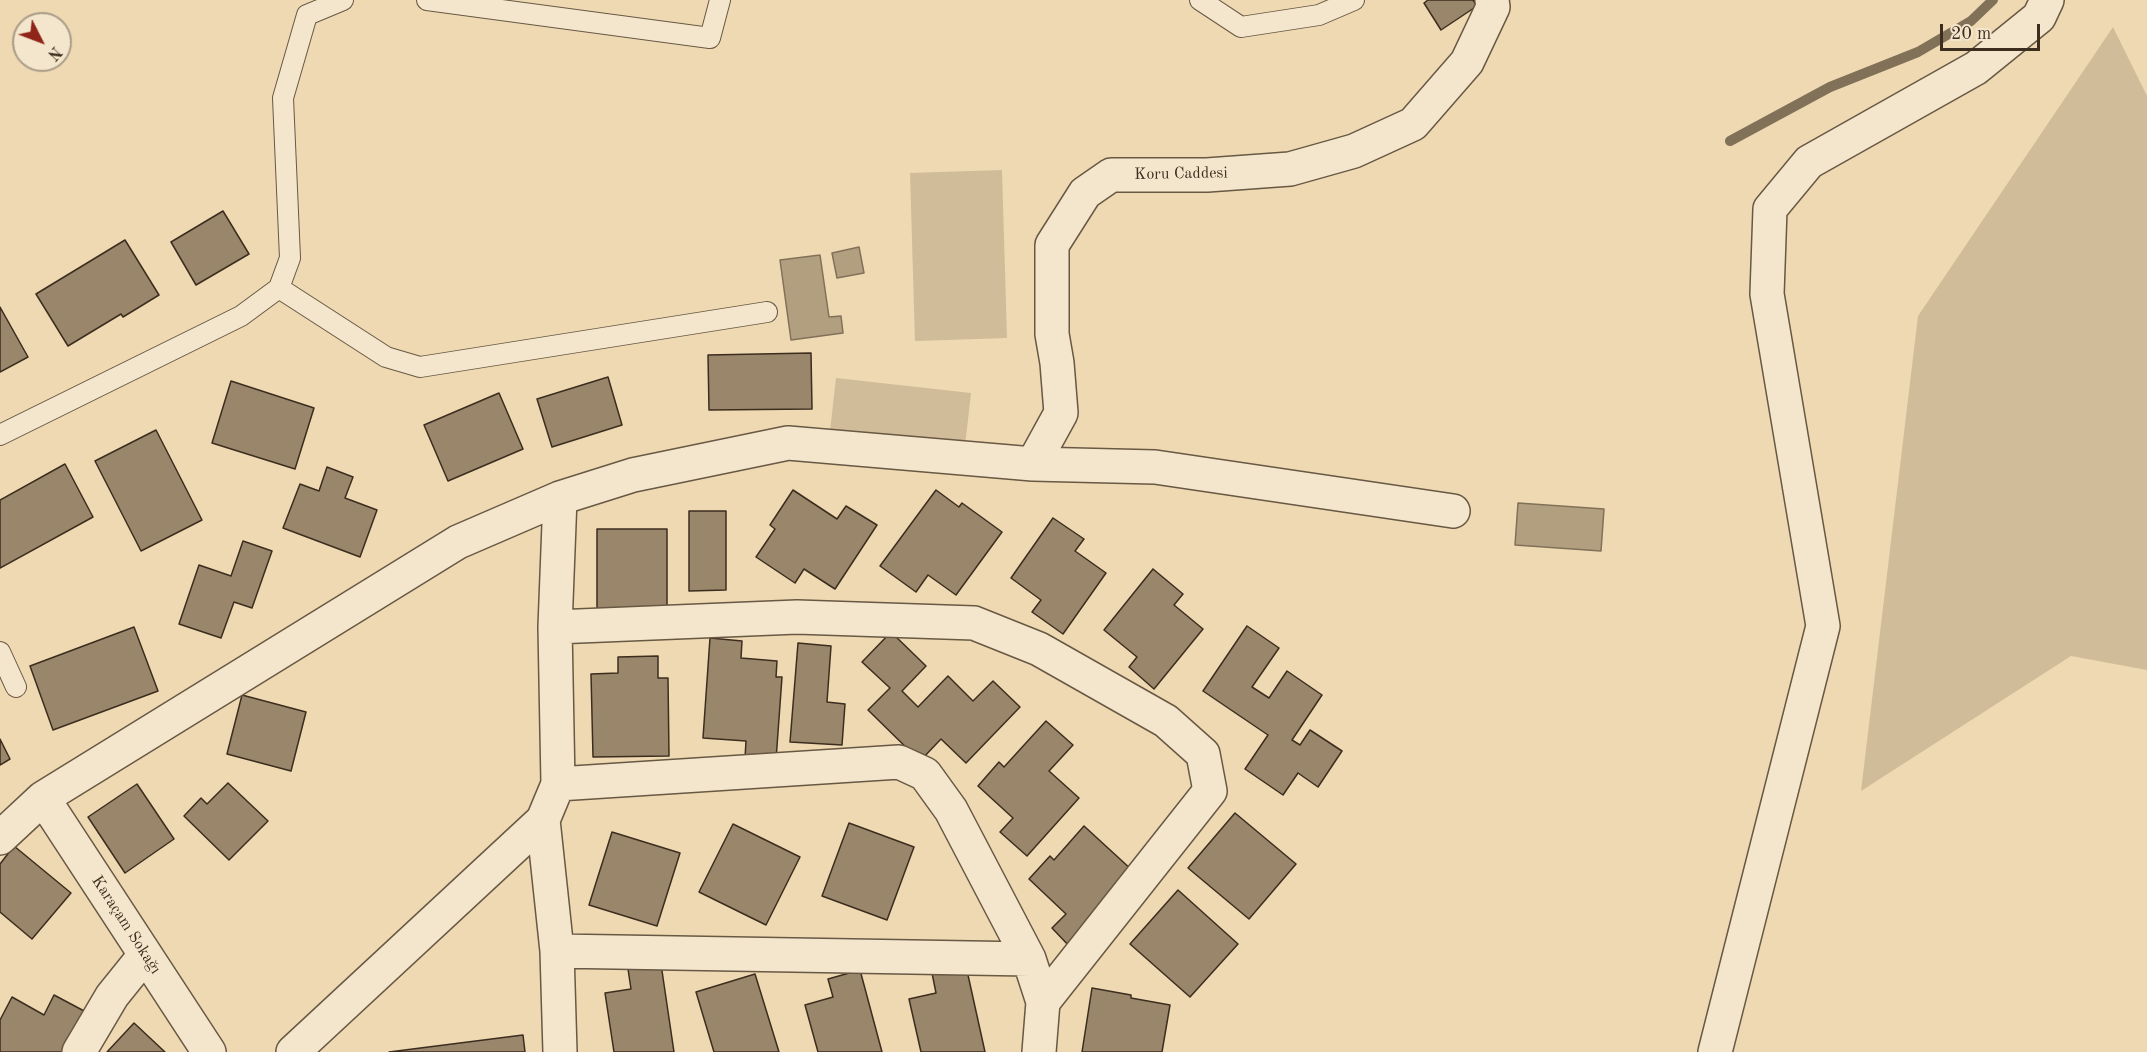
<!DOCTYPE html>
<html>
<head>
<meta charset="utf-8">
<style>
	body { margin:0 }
	#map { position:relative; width:2147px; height:1052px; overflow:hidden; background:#eed9b2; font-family:"Old Standard TT",serif }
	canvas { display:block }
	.north { position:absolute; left:12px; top:12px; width:60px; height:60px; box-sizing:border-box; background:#f4e6cd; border:2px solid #aa9c87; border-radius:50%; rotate:132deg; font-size:16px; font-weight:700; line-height:24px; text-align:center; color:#3c2d1f }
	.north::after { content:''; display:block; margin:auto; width:21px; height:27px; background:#8f2418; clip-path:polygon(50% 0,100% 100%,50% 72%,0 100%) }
	.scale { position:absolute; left:1940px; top:24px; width:100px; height:27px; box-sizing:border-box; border:3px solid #3c2d1f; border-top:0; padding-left:8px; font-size:18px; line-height:21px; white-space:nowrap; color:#3c2d1f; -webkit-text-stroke:4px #f4e6cd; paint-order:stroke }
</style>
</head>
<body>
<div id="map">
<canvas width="2147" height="1052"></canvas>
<div class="north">N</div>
<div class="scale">20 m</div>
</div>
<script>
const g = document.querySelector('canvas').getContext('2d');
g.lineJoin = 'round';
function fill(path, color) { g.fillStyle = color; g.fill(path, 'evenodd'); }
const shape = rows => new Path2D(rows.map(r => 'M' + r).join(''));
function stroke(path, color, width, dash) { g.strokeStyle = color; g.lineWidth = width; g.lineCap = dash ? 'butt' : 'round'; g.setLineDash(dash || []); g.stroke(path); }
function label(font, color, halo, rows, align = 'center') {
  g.font = font + ' "Old Standard TT",serif'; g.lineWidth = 4.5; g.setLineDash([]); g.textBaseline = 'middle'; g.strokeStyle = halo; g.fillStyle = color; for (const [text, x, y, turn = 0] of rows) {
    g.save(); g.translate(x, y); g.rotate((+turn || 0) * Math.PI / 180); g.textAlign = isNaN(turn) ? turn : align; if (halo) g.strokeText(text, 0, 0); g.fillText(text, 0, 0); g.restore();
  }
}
fill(shape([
	[2113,27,2147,96,2147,670,2071,656,1861,791,1918,316],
	[1002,170,1007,338,915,341,910,173],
	[836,378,971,393,965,446,830,431]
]), '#d0bc99');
const water = shape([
	[859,247,864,273,837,278,832,253,859,247],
	[820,255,829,317,841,316,843,333,791,340,780,260,820,255],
	[1518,503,1604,509,1601,551,1515,545,1518,503]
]);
fill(water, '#b19f80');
stroke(water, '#827159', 1.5);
stroke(shape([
	[1730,141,1830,87,1918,52,1971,21,1993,0]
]), '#827159', 10);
const building = shape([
	[1428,0,1473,0,1477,6,1441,30,1424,3,1428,0],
	[223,211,249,254,196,285,171,242,223,211],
	[125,240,159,295,123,317,121,314,68,346,36,294,125,240],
	[0,307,28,357,0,372,0,307],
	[811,353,812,409,709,410,708,355,811,353],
	[608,377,622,425,552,447,537,399,608,377],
	[231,381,314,408,295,469,212,443,231,381],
	[499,393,523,449,448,481,424,425,499,393],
	[156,430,202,520,141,551,95,461,156,430],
	[65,464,93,517,0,568,0,500,65,464],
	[327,467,353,477,345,498,377,510,360,557,283,528,300,484,319,491,327,467],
	[793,490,837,519,846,506,877,525,835,589,804,569,795,583,756,557,775,529,770,525,793,490],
	[936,490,959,507,962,503,1002,532,956,595,928,575,916,592,880,566,936,490],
	[689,511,726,511,726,590,689,591,689,511],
	[1053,518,1084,539,1075,551,1106,573,1063,634,1032,612,1041,600,1011,578,1053,518],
	[597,529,667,529,667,610,597,610,597,529],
	[243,541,272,551,252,608,234,602,221,638,179,624,199,565,231,576,243,541],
	[1153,569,1183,594,1174,605,1203,629,1154,689,1129,667,1137,657,1104,630,1153,569],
	[1247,626,1279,648,1252,687,1269,698,1287,671,1322,695,1292,740,1300,745,1310,730,1342,751,1318,787,1298,773,1283,795,1245,769,1268,735,1203,691,1247,626],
	[134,627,158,691,53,730,30,666,134,627],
	[891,632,926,666,902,691,918,707,948,676,973,701,993,681,1020,707,966,763,941,739,920,761,868,710,890,688,862,662,891,632],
	[710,638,742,641,741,658,777,661,776,677,782,677,776,760,745,758,746,741,703,738,710,638],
	[798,643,831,646,827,702,845,704,842,745,790,742,798,643],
	[658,656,658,678,668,678,669,756,593,757,591,674,618,673,618,657,658,656],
	[242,695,306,712,291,771,227,754,242,695],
	[1046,721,1073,745,1049,771,1079,798,1027,856,1000,832,1013,818,978,786,999,762,1004,767,1046,721],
	[0,739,10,759,0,765,0,739],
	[228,783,268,821,229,860,184,816,201,798,207,804,228,783],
	[137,784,174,839,125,873,88,817,137,784],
	[1235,813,1296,864,1249,919,1188,868,1235,813],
	[849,823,914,847,887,920,822,896,849,823],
	[733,824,800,857,766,925,699,892,733,824],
	[1084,826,1133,871,1071,948,1052,928,1066,914,1029,879,1050,856,1054,860,1084,826],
	[612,832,680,853,657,926,589,905,612,832],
	[14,846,71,893,32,939,0,912,0,864,14,846],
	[1178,890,1238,944,1190,997,1130,944,1178,890],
	[661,964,674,1052,614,1052,605,993,631,989,628,969,661,964],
	[966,966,985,1052,921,1052,909,999,936,993,932,973,966,966],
	[860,970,882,1052,818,1052,805,1005,833,997,828,979,860,970],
	[755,974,779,1052,714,1052,696,992,755,974],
	[1092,988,1131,995,1131,998,1170,1005,1162,1052,1082,1052,1092,988],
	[54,995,86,1012,64,1052,0,1052,0,1020,12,997,44,1015,54,995],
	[134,1023,165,1052,107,1052,134,1023],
	[523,1035,525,1052,389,1052,523,1035]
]);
fill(building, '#99866b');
stroke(building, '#3c2d1f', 1.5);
const lane = shape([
	[427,0,710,38,720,0],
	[1200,0,1241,27,1319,15,1354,0],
	[279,288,386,357,420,367,767,312],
	[0,435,241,316,279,288,290,258,283,98,307,15,343,0],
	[0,652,16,687]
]);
const street = shape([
	[1033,464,1061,413,1057,363,1052,334,1052,245,1085,193,1111,175,1207,175,1290,169,1354,151,1413,124,1467,62,1493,7,1492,0],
	[555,627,797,617,974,623,1039,649,1166,721,1203,754,1210,791,1043,1002],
	[558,784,899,762,925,774,951,810,1029,959,1043,1002,1039,1052],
	[43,798,209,1052],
	[0,838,43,798,458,542,560,498,633,475,788,443,1033,464,1155,467,1453,511],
	[557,951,1029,959],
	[79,1052,112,996,145,955],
	[293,1052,543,820],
	[560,1052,557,951,543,820,558,784,555,627,560,498],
	[1715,1052,1823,626,1767,294,1770,209,1809,162,1976,68,2039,17,2047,0]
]);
stroke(lane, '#685844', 22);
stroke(street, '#685844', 36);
stroke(lane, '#f4e6cd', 20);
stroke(street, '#f4e6cd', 33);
label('16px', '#3c2d1f', '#f4e6cd', [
	["Koru Caddesi",1181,174,-1],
	["Karaçam Sokağı",126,925,57]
]);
</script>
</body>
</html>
